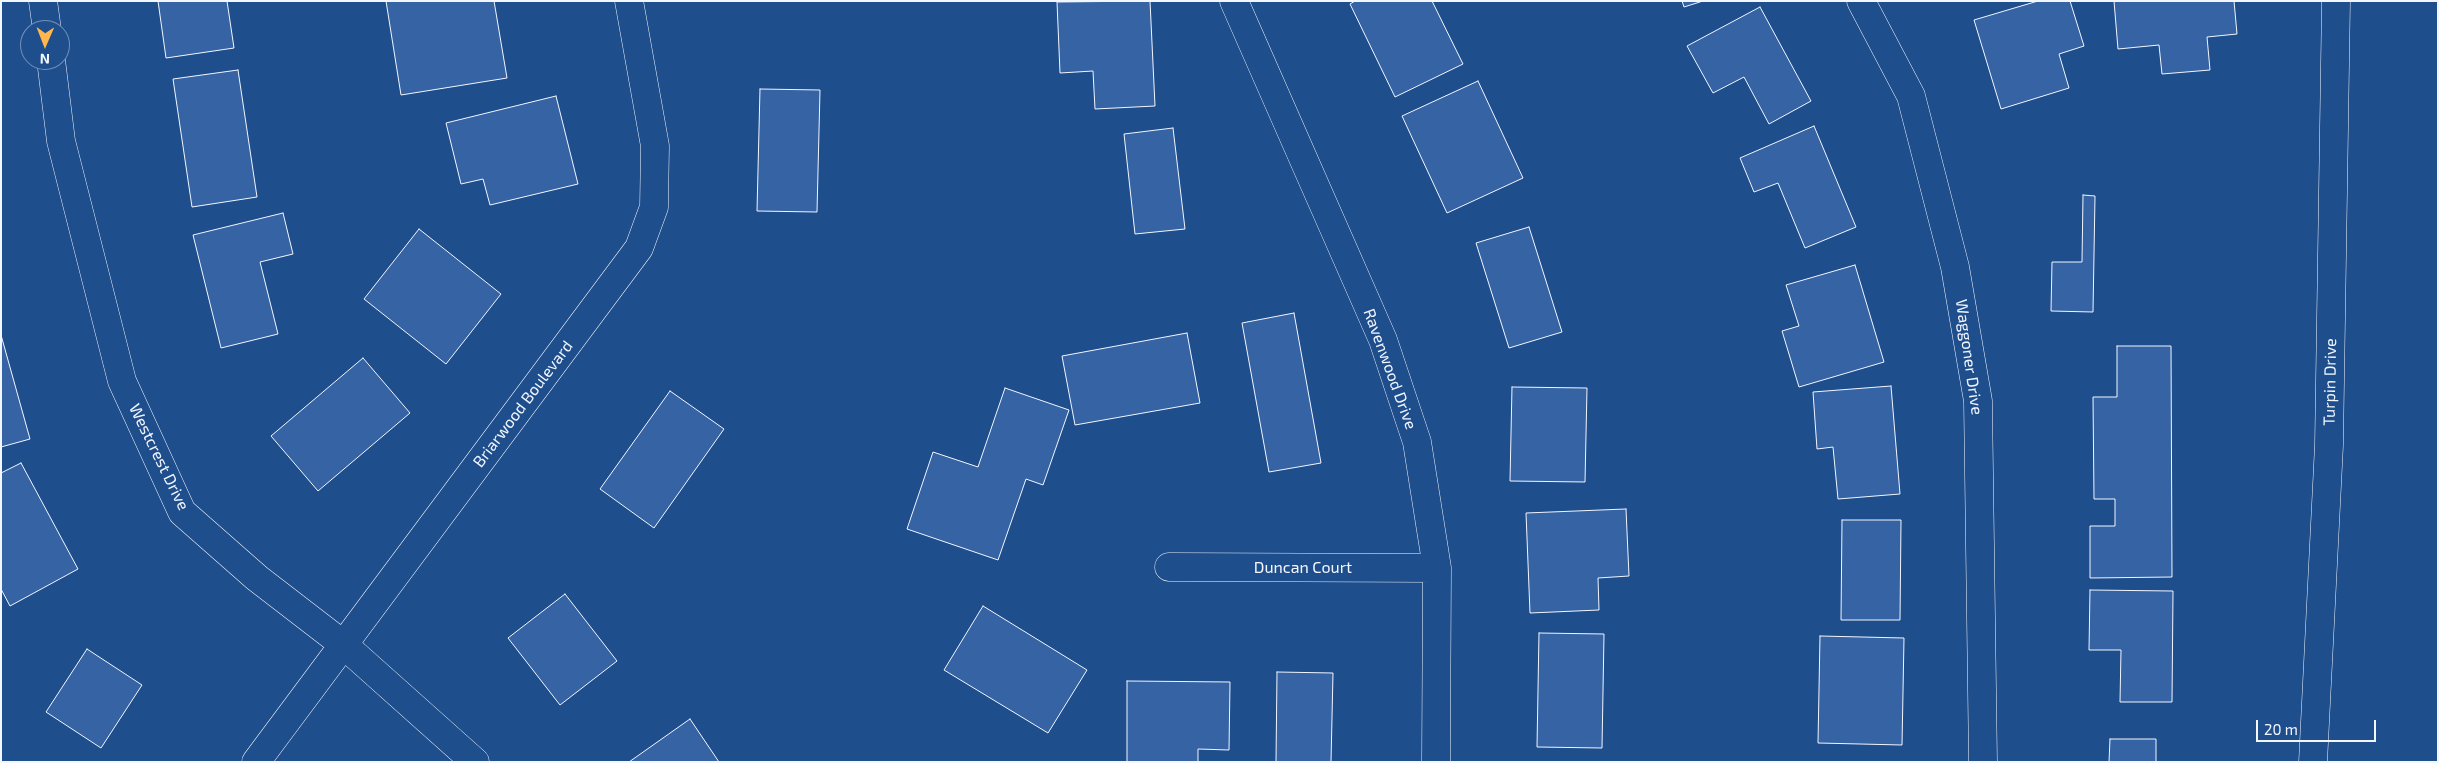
<!DOCTYPE html>
<html>
<head>
<meta charset="utf-8">
<style>
	body { margin:0 }
	#map { position:relative; width:2439px; height:763px; overflow:hidden; background:#1f4e8c; font-family:"Exo 2",sans-serif }
	canvas { display:block }
	.frame { position:absolute; inset:0; border:2px solid #f2f6ff; pointer-events:none }
	.north { position:absolute; left:20px; top:20px; width:50px; height:50px; box-sizing:border-box; background:#1f4e8c; border:1px solid #7391ba; border-radius:50%; rotate:181deg; font-size:14px; font-weight:700; line-height:20px; text-align:center; color:#f2f6ff }
	.north::after { content:''; display:block; margin:auto; width:18px; height:22px; background:#ffb74d; clip-path:polygon(50% 0,100% 100%,50% 72%,0 100%) }
	.scale { position:absolute; left:2256px; top:720px; width:120px; height:22px; box-sizing:border-box; border:2px solid #f2f6ff; border-top:0; padding-left:6px; font-size:15px; line-height:18px; white-space:nowrap; color:#f2f6ff; -webkit-text-stroke:4px #1f4e8c; paint-order:stroke }
</style>
</head>
<body>
<div id="map">
<canvas width="2439" height="763"></canvas>
<div class="frame"></div>
<div class="north">N</div>
<div class="scale">20 m</div>
</div>
<script>
const g = document.querySelector('canvas').getContext('2d');
g.lineJoin = 'round';
function fill(path, color) { g.fillStyle = color; g.fill(path, 'evenodd'); }
const shape = rows => new Path2D(rows.map(r => 'M' + r).join(''));
function stroke(path, color, width, dash) { g.strokeStyle = color; g.lineWidth = width; g.lineCap = dash ? 'butt' : 'round'; g.setLineDash(dash || []); g.stroke(path); }
function label(font, color, halo, rows, align = 'center') {
  g.font = font + ' "Exo 2",sans-serif'; g.lineWidth = 4; g.setLineDash([]); g.textBaseline = 'middle'; g.strokeStyle = halo; g.fillStyle = color; for (const [text, x, y, turn = 0] of rows) {
    g.save(); g.translate(x, y); g.rotate((+turn || 0) * Math.PI / 180); g.textAlign = isNaN(turn) ? turn : align; if (halo) g.strokeText(text, 0, 0); g.fillText(text, 0, 0); g.restore();
  }
}
const building = shape([
	[158,1,227,1,234,48,166,58,158,1],
	[386,1,494,1,507,78,401,95,386,1],
	[1150,1,1155,106,1095,109,1093,71,1060,73,1057,2,1150,1],
	[1355,1,1432,1,1463,64,1395,97,1350,4,1355,1],
	[1682,1,1703,1,1684,7,1682,1],
	[2038,1,2070,1,2084,46,2059,54,2069,88,2001,109,1974,20,2038,1],
	[2114,1,2234,1,2237,34,2207,37,2210,70,2162,74,2159,45,2118,49,2114,1],
	[1760,7,1811,101,1769,124,1744,77,1713,93,1687,46,1760,7],
	[238,70,257,197,192,207,173,79,238,70],
	[1478,81,1523,178,1447,213,1402,116,1478,81],
	[760,89,820,90,817,212,757,211,760,89],
	[556,96,578,184,490,205,483,179,461,184,446,123,556,96],
	[1814,126,1856,227,1805,248,1778,183,1754,192,1740,158,1814,126],
	[1173,128,1185,229,1135,234,1124,134,1173,128],
	[2083,195,2095,196,2093,312,2051,311,2052,262,2082,262,2083,195],
	[283,213,293,254,260,262,278,334,221,348,193,235,283,213],
	[1529,227,1562,332,1509,348,1476,243,1529,227],
	[419,229,501,294,446,364,364,299,419,229],
	[1855,265,1884,362,1799,387,1782,331,1799,326,1786,285,1855,265],
	[1294,313,1321,463,1269,472,1242,323,1294,313],
	[1187,333,1200,403,1075,425,1062,356,1187,333],
	[1,335,30,439,1,447,1,335],
	[2117,346,2171,346,2172,577,2090,578,2090,526,2115,526,2115,499,2094,499,2093,397,2117,397,2117,346],
	[363,358,410,413,318,491,271,436,363,358],
	[1891,386,1900,494,1838,499,1833,447,1817,449,1813,392,1891,386],
	[1512,387,1587,388,1585,482,1510,481,1512,387],
	[1005,388,1069,410,1043,485,1026,479,998,560,907,529,933,452,978,467,1005,388],
	[670,391,724,429,654,528,600,489,670,391],
	[21,463,78,569,10,606,1,589,1,473,21,463],
	[1626,509,1629,576,1598,578,1599,610,1530,613,1526,513,1626,509],
	[1842,520,1901,520,1900,620,1841,620,1842,520],
	[2090,590,2173,591,2172,702,2120,702,2121,650,2089,650,2090,590],
	[565,594,617,661,560,705,508,638,565,594],
	[983,606,1087,670,1048,733,944,670,983,606],
	[1539,633,1604,634,1602,748,1537,747,1539,633],
	[1820,636,1904,638,1902,745,1818,743,1820,636],
	[87,649,142,685,101,748,46,712,87,649],
	[1277,672,1333,673,1331,762,1276,762,1277,672],
	[1127,681,1230,682,1229,750,1198,749,1198,762,1127,762,1127,681],
	[690,719,719,762,629,762,690,719],
	[2110,739,2156,739,2156,762,2109,762,2110,739]
]);
fill(building, '#3563a3');
stroke(building, '#f2f6ff', 1);
const street = shape([
	[43,1,47,30],
	[1234,1,1383,340,1417,442,1437,568,1436,762],
	[1861,1,1911,96,1955,267,1978,401,1983,762],
	[51,60,61,141,122,381,182,512,257,578,344,645,475,762],
	[1169,567,1437,568],
	[256,762,639,248,654,207,655,146,629,1],
	[2313,762,2329,445,2336,1]
]);
stroke(street, '#f2f6ff', 29);
stroke(street, '#1f4e8c', 28);
label('16px', '#f2f6ff', '#1f4e8c', [
	["Waggoner Drive",1969,357,82],
	["Ravenwood Drive",1390,369,70],
	["Turpin Drive",2330,382,-89],
	["Briarwood Boulevard",523,404,-53],
	["Westcrest Drive",159,457,64],
	["Duncan Court",1303,568]
]);
</script>
</body>
</html>
